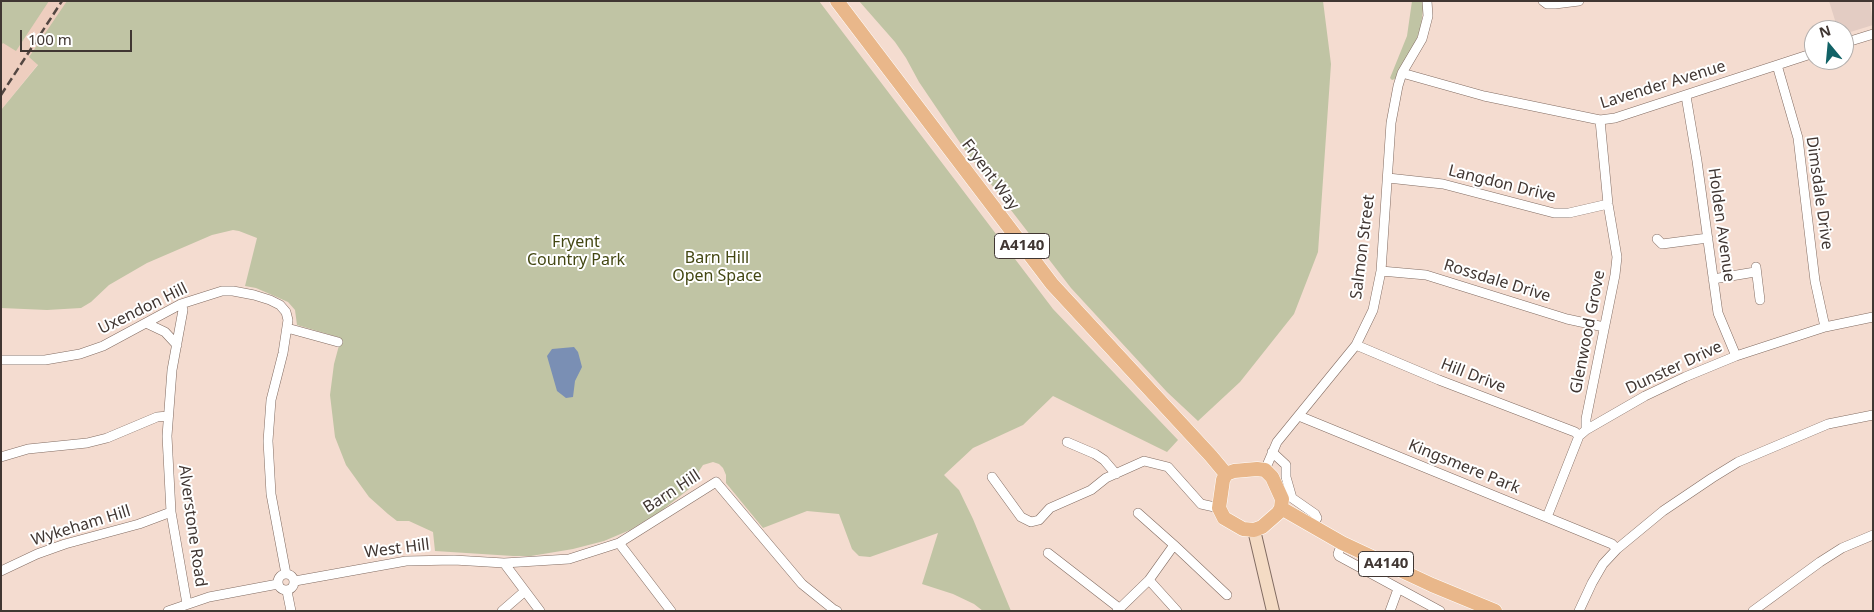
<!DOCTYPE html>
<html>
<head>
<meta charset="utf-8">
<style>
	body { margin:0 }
	#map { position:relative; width:1874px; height:612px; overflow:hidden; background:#f4dcd0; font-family:"Noto Sans",sans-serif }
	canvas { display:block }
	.frame { position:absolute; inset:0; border:2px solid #403632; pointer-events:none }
	.north { position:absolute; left:1804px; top:20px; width:50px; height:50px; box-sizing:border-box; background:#fff; border:1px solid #b3afad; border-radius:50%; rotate:343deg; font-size:14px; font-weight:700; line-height:20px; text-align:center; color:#403632 }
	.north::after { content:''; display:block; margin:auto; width:18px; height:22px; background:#116266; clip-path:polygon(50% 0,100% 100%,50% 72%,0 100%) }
	.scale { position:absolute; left:20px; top:30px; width:112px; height:22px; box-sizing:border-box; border:2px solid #403632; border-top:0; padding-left:6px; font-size:15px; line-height:18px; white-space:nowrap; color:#403632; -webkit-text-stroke:4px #fff; paint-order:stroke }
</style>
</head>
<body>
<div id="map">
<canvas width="1874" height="612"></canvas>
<div class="frame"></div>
<div class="north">N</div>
<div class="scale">100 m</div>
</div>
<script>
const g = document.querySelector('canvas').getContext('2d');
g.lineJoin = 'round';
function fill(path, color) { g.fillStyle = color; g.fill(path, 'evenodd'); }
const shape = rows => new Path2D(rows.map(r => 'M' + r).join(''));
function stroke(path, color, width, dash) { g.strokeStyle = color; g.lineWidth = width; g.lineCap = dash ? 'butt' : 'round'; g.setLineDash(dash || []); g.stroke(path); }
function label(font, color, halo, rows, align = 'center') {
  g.font = font + ' "Noto Sans",sans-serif'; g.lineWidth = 4; g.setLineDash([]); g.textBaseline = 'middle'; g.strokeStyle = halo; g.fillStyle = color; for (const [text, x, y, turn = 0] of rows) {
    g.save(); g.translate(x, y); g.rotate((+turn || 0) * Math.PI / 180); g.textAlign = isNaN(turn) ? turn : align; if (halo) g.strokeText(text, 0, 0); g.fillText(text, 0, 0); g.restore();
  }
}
fill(shape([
	[1829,1,1870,1,1873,25,1844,34,1844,30,1838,30]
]), '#e3ccc3');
fill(shape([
	[28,1,89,1,1,110,1,46]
]), '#eecebf');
fill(shape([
	[1,1,49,1,16,51,3,43,1,46],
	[67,1,819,1,1053,309,1178,440,1167,452,1053,396,1023,425,973,448,944,475,959,490,973,519,1011,611,983,611,974,604,953,594,922,584,938,533,870,557,859,556,852,549,839,514,807,511,763,528,726,483,726,475,723,468,719,464,713,462,703,465,699,471,698,482,661,511,630,530,604,541,573,549,531,556,513,556,435,551,433,532,409,521,397,521,388,514,369,497,346,465,335,437,330,395,334,364,341,338,297,325,295,310,288,302,256,288,245,286,257,238,239,231,233,230,212,235,147,263,109,285,91,302,81,308,47,310,1,308,1,110,38,65,29,57],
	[859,1,1323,1,1331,64,1318,252,1294,314,1240,382,1198,421,1167,392,1071,288,967,153,919,82,906,58,895,42],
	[1412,1,1424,1,1421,27,1414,46,1395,79,1392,80,1390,78,1407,36]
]), '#c0c4a4');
fill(shape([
	[574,347,578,352,582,367,575,381,573,397,566,398,557,391,547,356,552,349]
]), '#7a8fb4');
const street = shape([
	[1543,1,1547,4,1555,4,1579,1],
	[1844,43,1873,34],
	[1777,65,1798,138,1815,281,1825,327],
	[1402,73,1484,96,1600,120,1615,118,1814,53],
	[1686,96,1697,161,1718,313,1736,356],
	[1388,178,1443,184,1554,213,1569,213,1608,204],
	[1657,239,1662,244,1708,238],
	[1756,267,1760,300],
	[1381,271,1426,275,1567,319,1604,327],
	[1713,279,1755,272],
	[181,304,183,310,172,370,167,436,171,512,187,604],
	[146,323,165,332,177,345],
	[287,328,338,342],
	[1356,345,1439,380,1575,432,1579,436],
	[1,360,45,360,80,354,103,346,181,304,222,291,233,291,254,295,270,300,280,305,286,312,288,320,283,353,271,400,268,441,271,494,286,574],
	[1299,416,1612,544,1617,549],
	[1586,430,1586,419,1615,275,1617,257,1608,204,1600,120],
	[1067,442,1095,454,1104,460,1116,474],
	[1272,452,1286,465,1286,477,1292,498,1315,514,1317,518,1312,525],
	[1,457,28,449,87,443,107,438,157,417,168,416],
	[1265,470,1277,442,1356,345,1373,310,1381,271,1391,123,1398,86,1402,73,1422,39,1428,16,1427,1],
	[992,477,1021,517,1031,522,1039,520,1050,508,1091,490,1106,478,1144,461,1168,467,1201,504,1219,508],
	[1547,517,1579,436,1586,430,1645,396,1685,377,1736,356,1825,327,1873,317],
	[619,543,671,611],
	[1342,543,1338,554,1339,556,1440,611],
	[1174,545,1227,595],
	[1048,553,1119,608],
	[504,563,540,611],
	[1,571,37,554,65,544,139,524,171,512],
	'278 582a8 8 0 1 1 16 0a8 8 0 1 1-16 0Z',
	[1149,580,1177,611],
	[295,581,406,561,454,560,504,563,569,559,619,543,716,482,802,584,833,609,837,611],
	[287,591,291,611],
	[168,611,209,597,278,584],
	[502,611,525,591],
	[1117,611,1149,580,1174,545,1138,513],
	[1390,611,1398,589],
	[1579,611,1592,583,1603,564,1617,549,1663,511,1712,478,1738,462,1828,424,1873,415],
	[1753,611,1820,562,1842,548,1873,535]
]);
const secondary = shape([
	[1254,530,1273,611]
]);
const primary = shape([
	[837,1,1052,284,1211,456,1226,474],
	[1257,469,1265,470,1272,477,1282,499,1281,508,1278,513,1262,527,1254,530,1243,529,1224,518,1219,508,1223,480,1226,474,1234,471,1257,469],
	[1281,508,1342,543,1432,585,1495,611]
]);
stroke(street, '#826c62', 10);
stroke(secondary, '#826c62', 14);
stroke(primary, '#fff', 15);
stroke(street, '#fff', 9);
stroke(secondary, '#f4dbc4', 12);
stroke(primary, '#e9b78a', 14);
stroke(shape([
	[1,95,62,1]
]), '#534742', 2.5, [8, 4]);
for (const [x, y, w] of [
	[1022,246,55],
	[1386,564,55]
]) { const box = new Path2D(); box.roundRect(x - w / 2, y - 12.5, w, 25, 4); g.fillStyle = '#fff'; g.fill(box); stroke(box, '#403632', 1); }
label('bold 15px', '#403632', null, [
	["A4140",1022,246],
	["A4140",1386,564]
]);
label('16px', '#403632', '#fff', [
	["Lavender Avenue",1663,85,-17],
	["Fryent Way",990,175,53],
	["Langdon Drive",1502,184,14],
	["Dimsdale Drive",1819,193,82],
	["Holden Avenue",1721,225,82],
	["Salmon Street",1363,247,-83],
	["Rossdale Drive",1497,281,17],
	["Uxendon Hill",143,309,-26],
	["Glenwood Grove",1588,332,-79],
	["Dunster Drive",1674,368,-25],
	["Hill Drive",1473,376,21],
	["Kingsmere Park",1464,467,22],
	["Barn Hill",672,492,-33],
	["Wykeham Hill",81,526,-17],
	["Alverstone Road",192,526,82],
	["West Hill",397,549,-7]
]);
label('16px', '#434712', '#fff', [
	["Fryent",576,242],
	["Country Park",576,260],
	["Barn Hill",717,258],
	["Open Space",717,276]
]);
</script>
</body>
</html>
